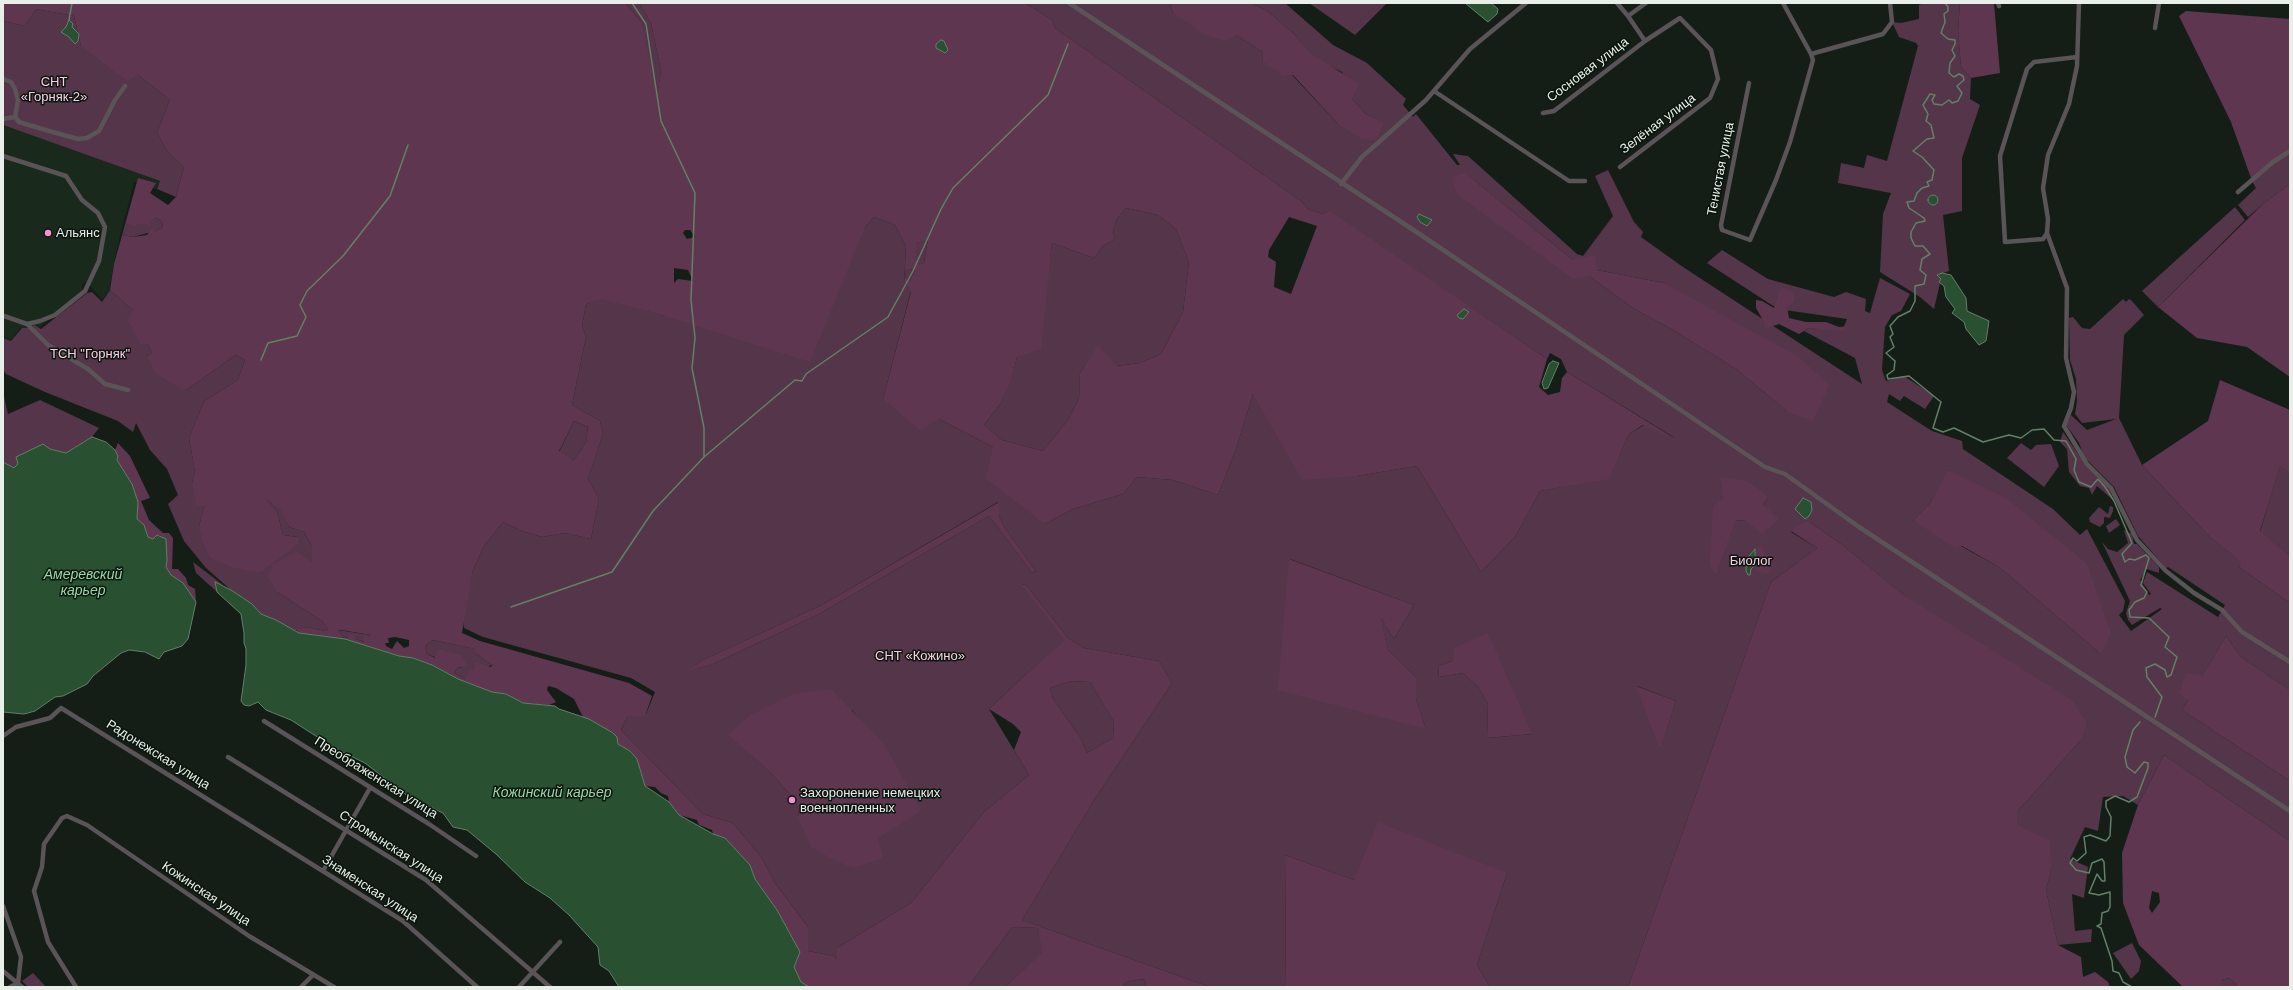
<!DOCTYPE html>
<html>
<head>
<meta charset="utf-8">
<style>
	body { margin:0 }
	#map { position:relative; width:2293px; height:990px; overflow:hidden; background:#141e16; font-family:Helvetica,sans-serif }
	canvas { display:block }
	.frame { position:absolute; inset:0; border:4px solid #e8efe9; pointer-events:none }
</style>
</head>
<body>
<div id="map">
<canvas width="2293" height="990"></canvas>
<div class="frame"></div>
</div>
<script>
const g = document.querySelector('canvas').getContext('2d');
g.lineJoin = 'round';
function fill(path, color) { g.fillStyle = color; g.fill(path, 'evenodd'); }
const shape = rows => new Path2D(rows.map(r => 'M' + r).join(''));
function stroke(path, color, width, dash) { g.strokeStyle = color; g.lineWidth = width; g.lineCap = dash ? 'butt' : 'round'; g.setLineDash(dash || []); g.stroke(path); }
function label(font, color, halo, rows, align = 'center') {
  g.font = font + ' Helvetica,sans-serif'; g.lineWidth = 3; g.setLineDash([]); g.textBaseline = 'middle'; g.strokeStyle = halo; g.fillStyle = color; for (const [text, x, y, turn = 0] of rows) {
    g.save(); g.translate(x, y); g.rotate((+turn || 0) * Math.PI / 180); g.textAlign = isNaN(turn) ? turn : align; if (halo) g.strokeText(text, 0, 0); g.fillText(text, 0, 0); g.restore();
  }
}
fill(shape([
	[3,125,160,181,157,189,134,182,117,248,109,290,102,300,86,281,82,285,83,295,33,332,20,328,11,340,3,336]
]), '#19291c');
fill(shape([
	[625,3,639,3,651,23,661,71,658,92,666,97,651,119,642,22],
	[1025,3,1170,3,1173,13,1236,35,1263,52,1262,61,1292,75,1339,125,1383,123,1366,114,1352,99,1342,72,1321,62,1309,53,1294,34,1269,12,1251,3,1285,3,1333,45,1367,63,1406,99,1403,105,1413,117,1416,114,1457,165,1460,165,1453,154,1468,156,1577,254,1583,256,1613,216,1595,176,1608,170,1634,222,1643,232,1641,237,1683,267,1862,384,1855,358,1804,331,1809,328,1843,329,1847,319,1778,309,1707,263,1722,250,1768,279,1834,297,1846,292,1866,299,1865,311,1870,313,1880,278,1910,294,1901,311,1892,315,1885,327,1882,370,1886,381,1904,376,1934,396,1925,409,1904,396,1900,401,1889,394,1887,402,1932,431,1962,441,1963,449,2053,509,2080,535,2087,529,2125,601,2123,611,2119,615,2131,631,2162,609,2160,608,2132,625,2128,620,2126,613,2130,601,2102,542,2108,549,2117,552,2128,543,2124,530,2132,534,2134,544,2137,544,2159,567,2159,573,2147,569,2140,580,2149,595,2151,594,2143,583,2147,572,2218,617,2225,605,2168,567,2166,568,2138,536,2114,487,2084,457,2079,443,2066,425,2071,415,2087,430,2116,419,2082,423,2075,414,2077,401,2076,379,2070,360,2069,318,2073,317,2082,328,2090,329,2123,299,2126,302,2129,299,2132,301,2144,315,2124,335,2119,418,2142,465,2211,538,2243,562,2239,567,2290,603,2290,690,2241,657,2226,636,2182,710,2290,781,2290,841,2164,755,2138,805,2123,796,2103,797,2098,831,2085,827,2070,859,2088,867,2084,898,2072,894,2075,931,2092,929,2091,942,2058,945,2046,890,2051,870,2017,825,2017,812,2081,740,1841,544,1807,520,1791,532,1817,548,1771,582,1628,987,1490,987,1477,965,1507,873,1354,880,1285,855,1286,987,1210,987,1022,920,1094,800,1172,683,1159,661,1084,648,1068,638,1026,585,1022,584,1066,640,1024,676,989,709,1029,775,984,812,911,903,837,948,837,962,834,956,808,951,808,927,775,883,762,858,733,823,703,814,621,730,627,717,646,714,655,692,631,678,483,637,464,628,463,617,473,570,484,546,503,522,522,531,542,537,565,533,591,539,599,499,588,479,603,434,600,421,572,405,586,337,582,326,586,304,602,298,665,316,865,227,874,217,895,225,906,246,904,282,911,291,883,399,939,419,993,447,1045,524,1073,509,1123,494,1137,477,1173,480,1218,495,1236,449,1253,394,1357,476,1417,466,1481,572,1515,537,1540,491,1609,478,1629,434,1644,425,1675,438,1567,372,1561,359,1550,353,1547,359,1330,212,1323,214,1308,209,1301,201,1055,28,1052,20],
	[1465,173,1573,260,1597,270,1664,283,1788,412,1736,369,1673,330,1633,308,1589,276],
	[1949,470,2101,654,1999,567,1913,520,1930,503],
	[1768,497,1763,505,1745,520,1735,521,1724,498],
	[998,502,999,515,1004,527,1036,571,1032,573,989,516,817,615,711,665,688,670,705,659,822,605],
	[1290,559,1414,605,1394,639,1380,616,1388,650,1416,677,1416,699,1426,729],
	[1453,661,1532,734,1487,738,1488,704,1479,688,1463,673,1439,677,1438,666],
	[1637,686,1676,701,1660,749],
	[852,710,862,723,878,838,798,817,799,810,795,800,771,773,729,735],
	[1309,3,1387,3,1355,35],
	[1924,3,1960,3,1958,31,1961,67,1971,78,1970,99,1980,105,1962,158,1962,211,1943,215,1949,271,1937,275,1941,279,1934,309,1920,297,1880,272,1883,214,1891,193,1838,183,1841,163,1864,168,1867,155,1887,161,1918,46,1916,43,1899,37,1892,22,1901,23,1919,19,1919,5],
	[36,9,74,16,81,46,138,75,170,100,157,132,167,151,184,167,176,197,157,189,160,181,3,125,3,21,25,26],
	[2290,148,2290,184,2264,203,2248,217,2238,205,2256,188,2252,181],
	[2235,207,2245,220,2158,307,2142,291],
	[1126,208,1158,215,1176,229,1189,262,1183,312,1161,354,1140,363,1116,366,1098,346,1080,373,1079,398,1068,420,1043,451,1002,440,984,425,1001,403,1011,381,1017,357,1049,267,1052,243,1094,258,1103,246,1115,239,1113,231,1117,219],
	[156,217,162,222,163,227,155,231,133,237,123,235,128,223],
	[928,238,924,263,916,266,916,243],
	[910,269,915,270,910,281,906,280,905,271],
	[110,290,133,310,152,353,147,356,185,391,234,356,236,355,245,360,238,380,204,401,189,438,195,472,192,482,204,506,199,527,260,573,298,537,283,535,277,511,262,497,282,510,289,527,304,532,312,546,312,564,277,592,322,621,328,629,325,631,307,627,296,630,299,633,276,620,261,614,252,604,231,590,206,568,184,541,168,504,178,495,167,469,150,450,136,423,133,432,118,421,45,392,6,374,3,370,3,338,11,341,22,328,30,328,34,325,41,329,87,293,92,292,102,302],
	[3,392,8,414,40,400,99,428,92,437,66,453,50,449,18,464,14,468,3,462],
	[574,421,588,427,586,442,574,460,559,452],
	[2063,432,2083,461,2110,490,2113,500,2097,486,2092,495,2089,488,2080,486,2069,472,2067,449,2060,442],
	[2021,443,2031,450,2036,445,2051,444,2059,466,2044,487,2007,458],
	[2280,465,2290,473,2290,556,2260,532],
	[2110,506,2113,507,2113,511,2110,518,2104,517,2104,523,2100,527,2090,522,2089,518,2099,507,2108,514],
	[2116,519,2120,525,2109,533,2106,526],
	[193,562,223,585,215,583,217,592,196,573],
	[338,630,371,635,371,638,367,638,365,642,349,637,344,638],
	[433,640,476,649,475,653,492,665,474,671,465,679,454,673,457,668,462,668,427,654,425,646],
	[1071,681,1090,682,1114,722,1113,738,1087,753,1080,737,1053,699,1050,688],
	[1012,927,1038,928,1043,953,1005,987,968,987],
	[2132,943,2141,961,2139,971,2131,979,2113,953],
	[33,973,46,987,28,987,22,981],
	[2229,978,2237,985,2235,987,2221,987,2221,980],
	[1143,979,1146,983,1145,987,1122,987,1126,982]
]), '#553549');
fill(shape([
	[3,3,625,3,642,22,657,97,661,71,651,23,639,3,1025,3,1052,20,1055,28,1301,201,1308,209,1323,214,1330,211,1547,359,1539,387,1548,395,1560,392,1562,378,1567,372,1679,441,1643,425,1629,434,1609,479,1540,491,1515,537,1481,572,1417,466,1357,476,1302,480,1253,394,1236,449,1218,495,1173,480,1137,477,1123,494,1073,509,1045,524,986,479,993,447,939,419,920,430,883,399,911,292,904,282,906,246,895,225,874,217,865,227,810,362,665,316,602,299,586,304,582,326,586,337,572,405,600,421,603,434,588,479,599,499,591,539,565,533,542,537,522,531,503,522,484,546,473,570,462,633,480,641,629,683,652,696,645,716,627,717,621,730,703,814,733,823,762,858,775,883,808,927,808,951,834,956,837,961,837,948,911,903,984,812,1029,775,1014,750,1021,732,1013,724,989,709,1024,676,1065,640,1021,584,1026,585,1068,638,1084,648,1159,661,1172,683,1094,800,1022,920,1210,987,1145,987,1146,983,1143,979,1126,982,1122,987,1005,987,1042,953,1038,928,1012,927,968,987,809,987,801,982,794,967,800,952,777,910,755,879,750,865,725,838,713,834,712,830,699,825,697,820,679,815,669,802,668,796,661,793,655,787,645,786,637,759,630,751,618,744,613,733,583,717,574,699,556,688,548,686,547,690,556,702,549,705,523,703,506,694,492,692,458,679,432,665,413,658,399,656,345,639,299,633,296,629,307,627,325,631,328,629,322,621,277,592,268,577,272,565,297,551,312,563,312,546,304,532,289,527,281,510,265,499,277,511,283,535,298,537,298,544,260,573,232,567,210,558,203,542,199,527,204,506,196,505,192,482,195,472,189,438,204,401,238,380,245,360,236,355,234,356,185,391,156,374,147,356,152,353,148,344,141,345,128,320,133,310,110,290,114,264,138,178,156,183,150,193,168,205,176,197,184,167,167,151,157,132,170,100,138,75,127,81,81,46,74,16,36,9,25,26,3,21],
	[1126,208,1158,215,1176,229,1189,262,1183,312,1161,354,1140,363,1117,366,1098,345,1080,373,1079,398,1068,420,1043,451,1002,440,984,425,1001,403,1011,382,1017,357,1041,349,1052,243,1094,258,1103,246,1115,239,1113,231,1117,219],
	[156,217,162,222,163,227,155,231,152,228,147,235,133,237,123,235,128,223,133,226,144,223,150,226,151,220],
	[1289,217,1317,226,1291,294,1274,287,1276,262,1268,257,1269,250],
	[685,230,690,230,695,237,687,239,683,233],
	[928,239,924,263,916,265,916,243],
	[674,268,688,270,693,281,678,279,674,283],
	[910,269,915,270,910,281,906,279,905,271],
	[574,421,588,427,586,442,574,460,559,451],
	[338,630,341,630,371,635,370,638,363,636,364,642,356,639,353,634,349,634,349,637,344,638],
	[395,637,409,640,409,646,404,648,397,641,392,649,386,646,385,643,389,643,388,638],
	[433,640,475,649,475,653,492,665,491,667,475,662,474,671,470,669,465,679,454,673,457,668,468,666,461,655,438,649,435,658,427,654,425,646],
	[1071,681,1090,682,1114,722,1113,738,1087,753,1080,737,1053,699,1050,688],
	[1170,3,1251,3,1269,12,1294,34,1310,53,1359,84,1352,99,1366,114,1384,123,1381,130,1373,141,1362,139,1339,125,1293,75,1283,76,1262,61,1263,52,1236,35,1225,41,1206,35,1173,13],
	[1960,3,1994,3,2000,73,1971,78,1961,67,1958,31],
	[2186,11,2290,19,2290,148,2252,181,2231,122,2179,16],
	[1465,173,1573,260,1595,255,1597,270,1664,283,1799,357,1829,385,1813,421,1788,412,1736,369,1673,330,1633,308,1589,276,1573,279,1457,194,1452,177],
	[2290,184,2290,377,2247,347,2197,338,2158,307,2264,203],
	[1783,288,1794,292,1794,302,1787,306,1789,318,1806,322,1826,322,1839,327,1850,326,1841,331,1809,328,1799,334,1779,324,1765,329,1764,322,1756,308,1756,300,1762,301,1774,308,1780,290],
	[2220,380,2290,410,2290,473,2280,466,2260,531,2290,556,2290,603,2239,567,2242,562,2211,538,2142,465,2208,421],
	[118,443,130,456,150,498,141,501,149,520,163,533,169,533,173,538,172,569,178,569,186,578,188,585,195,589,196,602,183,583,171,575,166,567,167,560,161,536,157,535,153,539,148,537,144,525,137,519,138,502,132,484,117,460,118,456,115,450],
	[1948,470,2006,498,2087,564,2111,633,2101,654,1999,567,1962,546,1955,548,1913,520,1930,503],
	[1720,477,1747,481,1768,497,1763,505,1779,519,1762,534,1745,520,1735,521,1716,575,1710,565,1713,507,1724,498],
	[999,502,999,515,1004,527,1036,571,1032,573,989,516,817,615,711,665,686,671,705,659,822,605],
	[1807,520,1841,544,1905,596,2072,700,2087,723,2081,740,2017,812,2017,825,2050,841,2051,870,2046,890,2058,945,2081,957,2083,977,2095,972,2108,982,2110,987,1628,987,1771,582,1817,548,1791,531],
	[1771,534,1761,547,1768,560,1778,569,1771,566,1767,574,1756,571,1749,558],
	[1289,559,1414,605,1394,639,1381,618,1388,650,1416,677,1416,699,1426,729,1278,690],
	[1488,633,1532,734,1487,738,1488,704,1479,688,1463,673,1439,677,1438,666,1453,661,1454,648],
	[2226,636,2241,657,2290,690,2290,781,2182,710,2188,700,2179,693,2186,673,2202,676],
	[1636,686,1676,701,1660,750],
	[831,689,885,745,921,811,878,838,883,858,853,868,830,858,811,847,798,817,799,810,795,800,771,773,728,735,749,716,793,694],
	[2164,755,2290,841,2290,987,2235,987,2237,985,2229,978,2221,980,2221,987,2183,987,2139,945,2123,903,2122,853,2138,805],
	[2152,891,2159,893,2160,902,2152,913,2149,908],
	[1378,822,1507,873,1477,965,1490,987,1286,987,1285,855,1354,880]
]), '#5f3650');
const water = shape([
	[1465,3,1491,3,1498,9,1497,14,1488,22,1465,3],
	[69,20,73,24,72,27,79,34,78,41,75,44,69,37,61,32,66,27,69,20],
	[941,40,944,41,948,50,945,53,936,48,936,44,941,40],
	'1928 200a5 5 0 1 1 10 0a5 5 0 1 1-10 0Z',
	[1419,214,1432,220,1427,226,1420,222,1417,217,1419,214],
	[1942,273,1951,275,1966,298,1967,311,1989,321,1986,341,1979,345,1966,329,1964,322,1952,313,1955,309,1946,297,1944,286,1939,282,1941,279,1937,275,1942,273],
	[1464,309,1469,312,1463,319,1459,318,1457,315,1464,309],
	[1553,361,1559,363,1548,388,1544,389,1542,383,1549,364,1553,361],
	[92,437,106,442,115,450,118,456,117,460,132,484,138,502,137,519,144,525,148,537,153,539,157,535,166,539,167,560,166,567,171,575,183,583,196,602,188,639,182,646,164,652,159,659,145,652,129,650,121,653,93,676,87,684,63,696,55,697,35,711,24,714,3,712,3,462,14,468,18,464,16,457,43,444,50,449,66,453,92,437],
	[1803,498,1811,502,1812,510,1809,516,1805,519,1795,509,1803,498],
	[1755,549,1755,565,1751,569,1750,575,1748,575,1746,571,1746,560,1755,549],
	[215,582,231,590,252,604,261,614,276,620,299,633,345,639,399,656,413,658,432,665,458,679,492,692,506,694,523,703,555,706,559,709,589,719,613,733,617,737,618,744,630,751,637,759,645,786,669,802,679,815,713,834,725,838,750,865,755,879,777,910,800,952,794,967,801,982,809,987,619,987,609,971,600,965,598,947,569,915,550,898,525,882,496,854,467,830,453,827,443,813,409,797,365,763,336,749,291,720,266,710,258,702,249,706,244,705,241,701,246,665,246,649,244,643,244,633,241,614,217,592,215,582]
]);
fill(water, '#285031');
stroke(water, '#628068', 1);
stroke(shape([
	[632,3,646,24,661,121,695,193,691,300,695,338,692,368,704,428,704,457],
	[1945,3,1948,7,1948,11,1944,14,1945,22,1941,33,1948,39,1955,40,1955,44,1952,50,1955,56,1950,63,1949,73,1954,77,1959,74,1963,76,1964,80,1957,86,1962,93,1958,101,1952,103,1949,100,1942,105,1934,104,1932,100,1935,95,1930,94,1923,105,1928,114,1926,121,1931,125,1934,138,1927,139,1913,151,1922,157,1934,170,1932,180,1927,182,1929,186,1922,188,1917,193,1914,201,1907,202,1909,208,1924,218,1925,221,1916,223,1911,232,1911,238,1915,246,1923,246,1930,254,1922,259,1920,270,1926,275,1924,284,1915,286,1915,301,1910,311,1898,317,1890,326,1893,334,1890,337,1894,347,1886,353,1895,361,1894,370,1887,375,1888,379,1909,376,1941,402,1933,428,1943,432,1954,428,1983,442,2009,435,2021,438,2032,430,2044,429,2054,440,2066,441,2076,459,2074,470,2079,482,2091,487,2098,479,2105,487,2114,501,2132,543,2122,554,2125,562,2129,559,2135,560,2146,555,2149,558,2141,585,2147,592,2144,598,2135,602,2129,610,2130,617,2149,618,2169,637,2165,647,2177,657,2171,675,2167,677,2165,670,2155,664,2146,668,2147,677,2162,697,2155,717],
	[69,20,72,3],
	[261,360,268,343,297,336,306,317,300,305,307,291,343,256,390,196,408,145],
	[511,607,612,572,653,511,704,457,795,380,802,381,806,374,888,317,913,271,941,209,953,188,1048,95,1068,44],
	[2132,987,2123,982,2119,973,2113,971,2112,961,2101,928,2097,926,2101,924,2102,913,2108,911,2110,907,2110,892,2099,895,2089,893,2097,874,2102,881,2105,881,2104,862,2102,859,2092,863,2089,873,2076,870,2070,863,2073,858,2077,861,2086,853,2084,837,2090,835,2106,841,2110,836,2111,817,2106,807,2106,801,2115,796,2129,802,2137,797,2148,768,2148,763,2144,762,2135,773,2127,767,2125,757,2133,730,2140,722]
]), '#628068', 1.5);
stroke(shape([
	[1069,3,1421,235,1765,467,1785,474,1859,527,2290,811],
	[1617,3,1628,16,1646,3],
	[1783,3,1811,54],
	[1998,3,1999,6],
	[2079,3,2077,66,2069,104,2048,155,2043,188,2048,219,2047,233,2067,288,2066,358,2074,392,2071,408,2064,426,2087,464,2111,488,2137,540,2166,571,2194,593,2222,610,2242,632,2290,662],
	[2155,28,2159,3],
	[3,79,11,82,15,89,18,100,15,117],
	[1749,83,1721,225,1722,230,1750,240,1776,180,1790,142,1813,60,1811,54,1883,34,1892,22,1890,3],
	[1434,91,1569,181,1585,181],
	[1543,113,1554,111,1645,41],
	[15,117,19,122,49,131,78,139,87,138,99,131,115,100,125,86],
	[3,119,15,117],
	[3,156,66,176,82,200,98,213,105,227,99,261,85,291,55,315,40,321,27,324,4,316],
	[1620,167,1710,98,1718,79,1711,50,1680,18,1645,41,1628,16],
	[1341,184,1362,157,1426,100,1470,49,1526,3],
	[2238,192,2273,162,2290,151],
	[2047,233,2043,239,2005,242,2000,156,2027,69,2034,62,2077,57],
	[27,324,48,345,88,369,105,384,128,390],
	[264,721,429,824,476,856],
	[3,736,16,727,50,718,61,708,403,921,477,987],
	[228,757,426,880,550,987],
	[323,871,370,788],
	[3,906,21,957,18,983],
	[3,971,22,987],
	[10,987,18,983],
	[76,987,48,942,34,891,42,867,44,844,62,818,67,816,87,825,249,936,334,987],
	[301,987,312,976],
	[519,987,560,942]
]), '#5a5357', 4.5);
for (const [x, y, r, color] of [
	[48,233,4,"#f690d1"],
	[792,800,4,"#f690d1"]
]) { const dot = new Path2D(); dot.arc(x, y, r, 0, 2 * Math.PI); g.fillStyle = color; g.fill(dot); stroke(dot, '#0b150d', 1.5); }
label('13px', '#e8efe9', '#0b150d', [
	["Сосновая улица",1588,70,-37],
	["Зелёная улица",1658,124,-37],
	["Тенистая улица",1721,169,-79],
	["Радонежская улица",158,755,32],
	["Преображенская улица",376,778,32],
	["Стромынская улица",391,847,33],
	["Знаменская улица",370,889,33],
	["Кожинская улица",206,894,34]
]);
label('13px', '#fbcfe9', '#0b150d', [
	["СНТ",54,82],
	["«Горняк-2»",54,97],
	["ТСН \"Горняк\"",90,354],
	["Биолог",1751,561],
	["СНТ «Кожино»",920,656]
]);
label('13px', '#e8efe9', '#0b150d', [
	["Альянс",56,233],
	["Захоронение немецких",800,793],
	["военнопленных",800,808]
], 'left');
label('italic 14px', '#98daa6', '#0b150d', [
	["Амеревский",83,575],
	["карьер",83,591],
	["Кожинский карьер",552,793]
]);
</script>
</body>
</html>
